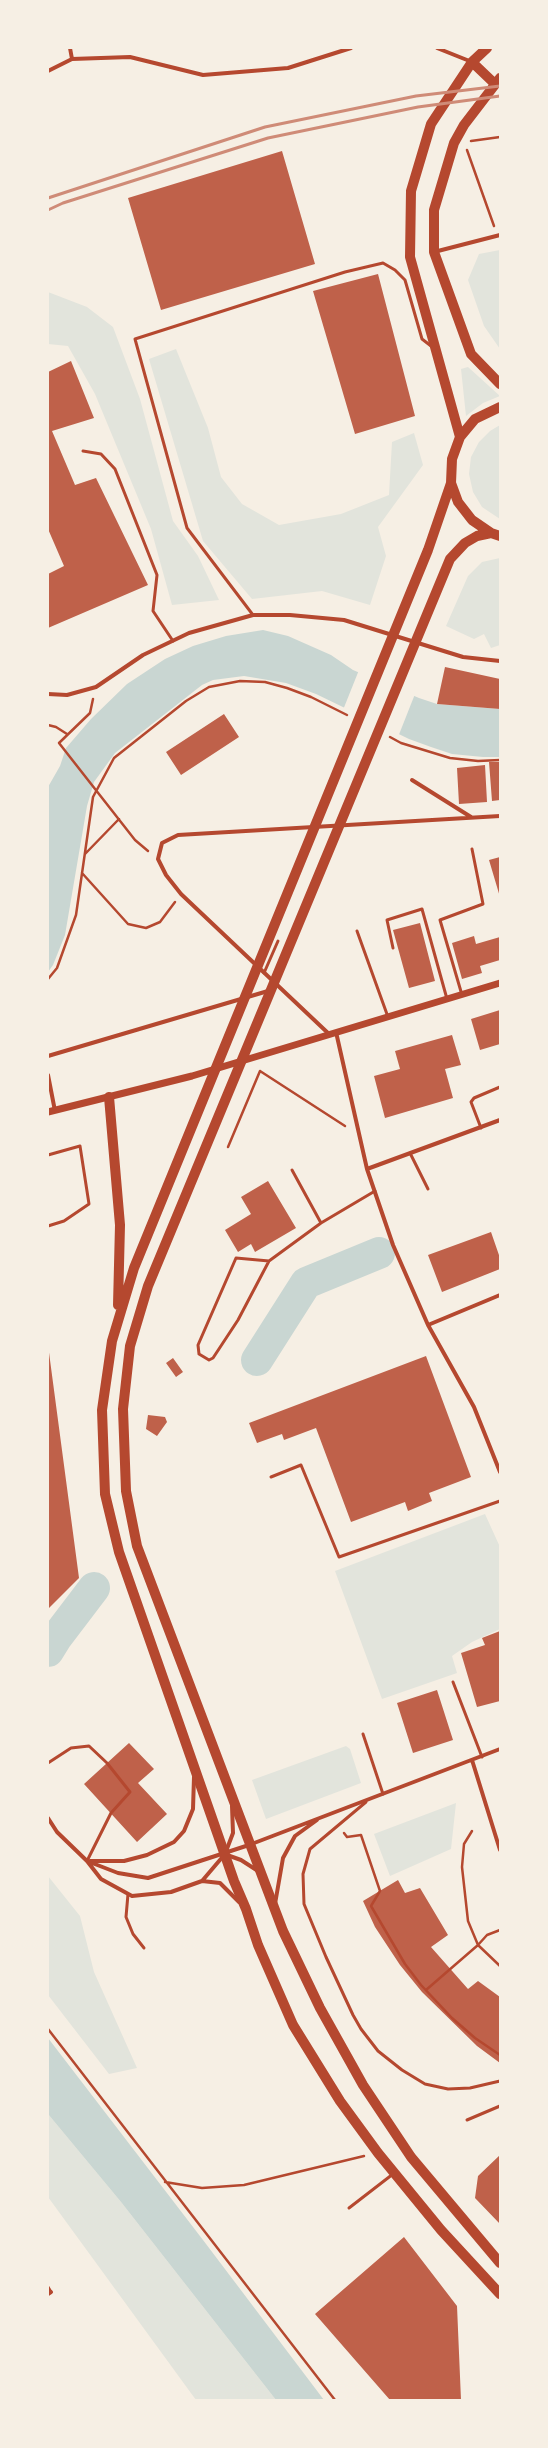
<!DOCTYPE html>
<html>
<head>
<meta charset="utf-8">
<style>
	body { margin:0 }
	#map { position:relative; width:548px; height:2448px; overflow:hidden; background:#f6efe4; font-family:"Zilla Slab",serif }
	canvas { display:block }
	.frame { position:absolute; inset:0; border:49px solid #f6efe4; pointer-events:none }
</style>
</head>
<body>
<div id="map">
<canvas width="548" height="2448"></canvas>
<div class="frame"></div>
</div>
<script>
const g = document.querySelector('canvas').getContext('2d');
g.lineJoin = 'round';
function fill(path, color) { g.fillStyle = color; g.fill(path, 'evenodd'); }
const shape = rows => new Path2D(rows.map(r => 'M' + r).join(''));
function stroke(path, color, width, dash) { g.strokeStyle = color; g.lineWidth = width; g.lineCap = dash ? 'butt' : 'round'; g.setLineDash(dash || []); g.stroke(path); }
fill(shape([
	[500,250,500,349,484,326,468,280,479,254],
	[48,292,87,307,113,327,140,399,173,521,198,556,219,600,172,605,151,529,95,394,68,346,48,344],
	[176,349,208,428,221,477,242,504,279,525,341,514,389,495,392,442,414,433,423,465,378,527,386,556,370,605,322,591,252,599,203,541,149,359],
	[468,367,500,396,483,403,466,416,461,369],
	[500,425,500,519,482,507,473,492,469,474,471,457,479,442,490,431],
	[500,558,500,645,491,648,484,634,474,639,446,626,468,576,482,562],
	[485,1514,500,1547,500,1629,472,1642,452,1656,457,1673,382,1699,335,1571],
	[346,1746,350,1749,361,1783,266,1819,252,1780],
	[456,1803,451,1849,390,1876,374,1834],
	[48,1876,80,1916,94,1972,137,2068,109,2074,48,1995],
	[48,2114,121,2202,276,2400,196,2400,48,2197]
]), '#e2e4dc');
fill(shape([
	[263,630,288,636,331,655,353,670,419,698,437,704,500,709,500,757,483,757,452,754,431,747,409,739,316,694,286,683,244,676,213,680,202,685,115,753,94,782,87,806,65,935,53,965,48,972,48,787,60,766,66,748,91,719,127,684,165,659,193,646,226,636],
	[48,2038,203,2240,324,2400,276,2400,121,2202,48,2114]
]), '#c9d6d2');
fill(shape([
	[359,670,415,694,398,737,343,710]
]), '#f6efe4');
stroke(shape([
	[257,1360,306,1283,379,1253],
	[48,1651,56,1638,94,1588]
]), '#c9d6d2', 32);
fill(shape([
	[282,151,315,264,161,310,128,198],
	[378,274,415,416,355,434,313,291],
	[71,361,94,418,52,431,75,485,96,478,148,585,48,628,48,574,64,566,48,529,48,372],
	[445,667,500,679,500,709,437,704],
	[224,714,239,737,181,775,166,752],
	[489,762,500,762,500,800,492,801],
	[485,765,487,802,459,804,457,768],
	[500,857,500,897,489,860],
	[420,923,435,981,409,988,393,930],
	[474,936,476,944,500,937,500,960,480,966,482,973,462,979,452,943],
	[500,1010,500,1044,480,1050,471,1019],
	[452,1035,461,1065,445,1069,453,1098,385,1118,374,1076,400,1069,395,1051],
	[268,1181,296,1228,255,1252,251,1244,238,1252,225,1230,251,1214,241,1197],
	[491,1232,500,1258,500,1269,442,1292,428,1255],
	[48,1345,79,1578,48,1609],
	[426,1356,471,1477,429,1493,432,1501,408,1511,405,1502,351,1522,316,1428,284,1440,282,1434,257,1443,249,1423],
	[173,1358,183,1372,176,1377,166,1363],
	[148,1415,165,1417,167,1422,157,1436,146,1429],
	[500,1631,500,1701,477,1707,461,1653,485,1645,482,1638],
	[437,1690,453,1740,413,1753,397,1703],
	[129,1743,154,1769,138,1783,167,1814,137,1842,84,1784],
	[398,1880,405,1893,420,1888,448,1935,431,1947,468,1989,478,1981,500,1997,500,2063,477,2046,422,1992,400,1965,375,1927,363,1901],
	[500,2155,500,2224,475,2198,478,2176],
	[404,2237,457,2306,461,2400,390,2400,315,2314]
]), '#bf614a');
stroke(shape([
	[471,141,500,137],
	[467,150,494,226],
	[93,699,90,713,59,743,135,840,148,851],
	[48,725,56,727,67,734],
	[390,737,401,743,450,758,478,761,500,760],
	[85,854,119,819],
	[82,873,128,924,146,928,160,922,175,902],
	[48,979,57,968,76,915,93,797,114,758,186,701,209,687,240,681,265,682,287,688,311,697,347,715],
	[228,1147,260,1071,345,1126],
	[344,1833,347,1837,361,1835,380,1891,371,1906,405,1964,421,1985,452,2018,475,2038,500,2055],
	[500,1930,487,1935,478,1945,500,1966],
	[426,1990,478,1945,468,1921,462,1867,464,1844,472,1831],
	[48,2029,335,2400],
	[165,2182,202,2188,244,2185,364,2156]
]), '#b5482f', 2.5);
stroke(shape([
	[83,451,101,454,115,469,157,575,153,611,173,641],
	[253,615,187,528,135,339,345,272,383,263,395,270,405,280,422,339,431,346],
	[357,931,388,1017],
	[393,948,387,920,422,909,447,999],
	[264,973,278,941],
	[462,995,440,920,483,904,472,849],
	[481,1128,471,1102,474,1098,500,1087],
	[410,1153,428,1189],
	[48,1155,80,1146,89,1204,64,1221,48,1226],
	[292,1170,321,1223],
	[269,1261,238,1320,213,1358,209,1360,199,1354,198,1345,236,1258,269,1261,321,1223,375,1191],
	[271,1477,301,1465,339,1557,500,1501],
	[453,1682,482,1757],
	[363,1734,383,1794],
	[48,1763,71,1748,89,1746,107,1763,130,1792,111,1813,87,1861],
	[366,1802,310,1849,303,1874,304,1904,326,1957,353,2015,361,2029,378,2051,402,2070,425,2084,448,2089,470,2088,500,2081],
	[128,1894,126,1917,133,1934,144,1948],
	[467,2120,500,2106],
	[349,2208,393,2174],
	[48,2287,51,2292]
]), '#b5482f', 3);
stroke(shape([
	[70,48,72,59],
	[437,48,472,62],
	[48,71,72,59,130,57,203,75,288,68,351,48],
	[434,252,500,235],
	[48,694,67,695,96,687,143,655,189,633,253,615,290,615,344,620,463,657,500,661],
	[412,780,471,817],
	[336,1032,367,1169,393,1245,428,1325,474,1407,500,1472],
	[329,1034,181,894,166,875,158,859,162,843,178,835,500,816],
	[48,1056,268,991],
	[48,1075,55,1111],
	[367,1169,500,1120],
	[428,1325,500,1295],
	[472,1760,500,1850],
	[48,1818,57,1832,87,1861,101,1879,132,1896,171,1892,202,1881,220,1883,239,1902],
	[227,1855,241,1860,258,1871],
	[87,1861,118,1873,148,1878,249,1845,500,1749],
	[90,1861,124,1861,147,1855,174,1842,184,1831,193,1809,194,1777],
	[202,1881,225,1854,233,1833,232,1806],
	[275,1904,283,1858,295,1836,317,1820],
	[48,2294,51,2292]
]), '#b5482f', 4);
stroke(shape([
	[48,1112,192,1076,500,983]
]), '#b5482f', 7);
stroke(shape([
	[472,62,495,84],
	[500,78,464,125,454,143,434,210,434,252,471,354,500,384],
	[500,407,475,419,460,437,452,459,451,483,458,502,472,520,491,533,500,536],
	[460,437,410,257,411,191,431,124,472,62,487,48],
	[451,483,428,550,134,1268,112,1341,102,1410,105,1494,119,1552,234,1881,246,1909,258,1945,293,2025,340,2101,378,2153,441,2230,500,2294],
	[491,533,477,536,465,543,450,559,148,1286,130,1346,123,1409,126,1491,137,1546,283,1931,320,2008,363,2085,411,2157,500,2263],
	[109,1097,120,1225,118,1305]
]), '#b5482f', 10);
stroke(shape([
	[48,198,265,127,416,96,500,86],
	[48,210,63,203,268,138,418,107,500,96]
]), '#cf8b77', 3);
</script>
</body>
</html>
